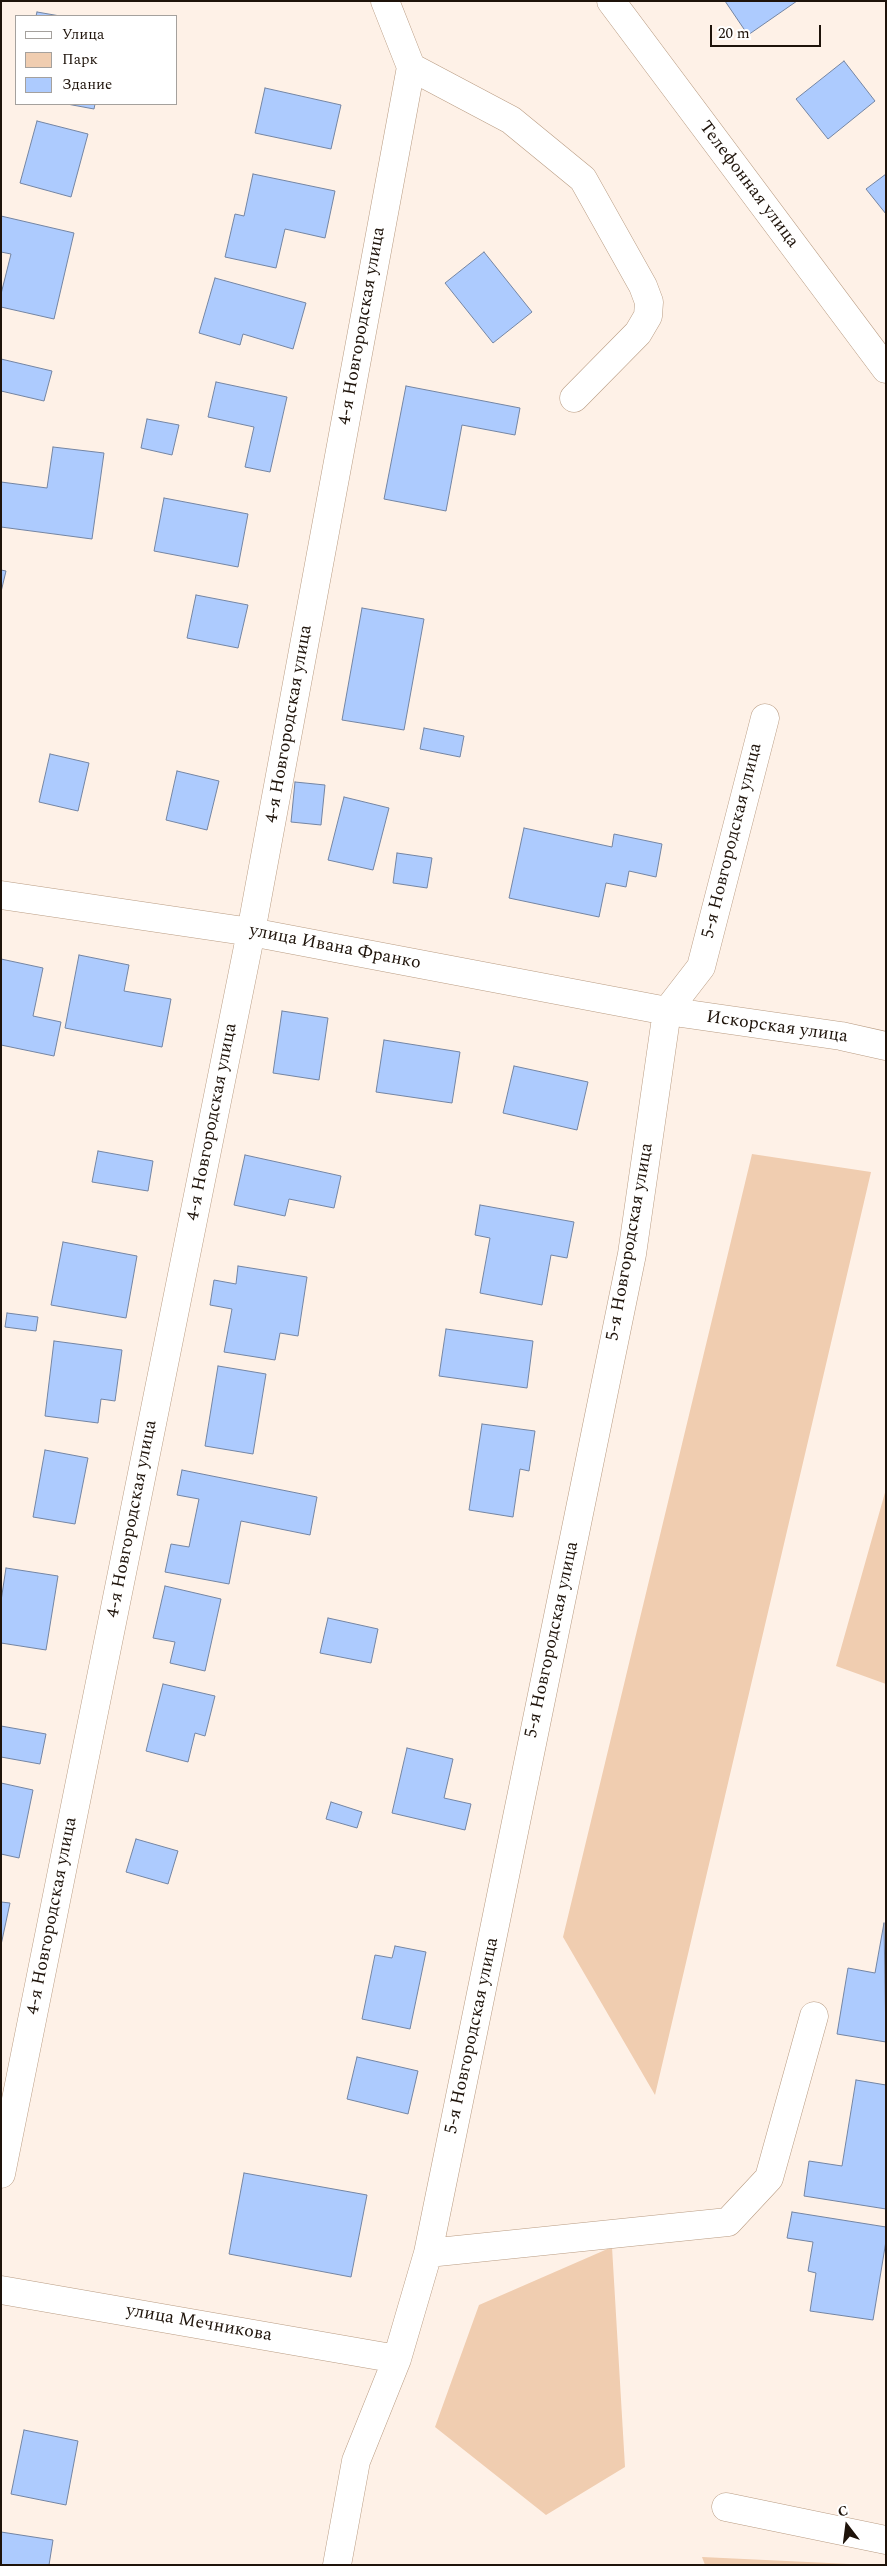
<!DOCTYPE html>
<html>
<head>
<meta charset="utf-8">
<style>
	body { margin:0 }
	#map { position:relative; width:887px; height:2566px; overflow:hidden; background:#fef1e7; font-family:Spectral,serif }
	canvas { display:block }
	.frame { position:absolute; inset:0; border:2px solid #1e130a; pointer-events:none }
	.legend { position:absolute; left:15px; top:15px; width:162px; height:90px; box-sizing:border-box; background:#fff; border:1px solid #a5a19d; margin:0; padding:6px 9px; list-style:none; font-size:15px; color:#1e130a }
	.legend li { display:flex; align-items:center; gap:10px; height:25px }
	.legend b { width:25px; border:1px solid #a5a19d }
	.north { position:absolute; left:822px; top:2501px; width:50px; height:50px; -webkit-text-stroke:4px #fff; paint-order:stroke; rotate:345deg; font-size:14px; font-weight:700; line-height:20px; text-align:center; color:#1e130a }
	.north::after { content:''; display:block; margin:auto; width:18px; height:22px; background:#1e130a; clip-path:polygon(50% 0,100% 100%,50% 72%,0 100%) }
	.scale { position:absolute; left:710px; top:25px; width:111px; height:22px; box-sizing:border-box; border:2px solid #1e130a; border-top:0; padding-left:6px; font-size:15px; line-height:18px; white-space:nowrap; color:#1e130a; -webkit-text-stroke:4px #fff; paint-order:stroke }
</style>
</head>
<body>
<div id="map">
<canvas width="887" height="2566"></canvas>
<div class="frame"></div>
<ul class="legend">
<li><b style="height:6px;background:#fff"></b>Улица</li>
<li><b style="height:14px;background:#f0cdb0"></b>Парк</li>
<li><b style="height:14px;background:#adcbfe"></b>Здание</li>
</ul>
<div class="north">С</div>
<div class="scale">20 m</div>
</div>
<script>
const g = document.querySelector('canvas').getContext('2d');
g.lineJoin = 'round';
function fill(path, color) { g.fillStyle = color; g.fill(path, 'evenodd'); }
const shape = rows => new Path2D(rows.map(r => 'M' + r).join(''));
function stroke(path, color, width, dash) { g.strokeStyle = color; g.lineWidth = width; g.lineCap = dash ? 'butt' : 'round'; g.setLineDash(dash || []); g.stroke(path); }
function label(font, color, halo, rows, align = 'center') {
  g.font = font + ' Spectral,serif'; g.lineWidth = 5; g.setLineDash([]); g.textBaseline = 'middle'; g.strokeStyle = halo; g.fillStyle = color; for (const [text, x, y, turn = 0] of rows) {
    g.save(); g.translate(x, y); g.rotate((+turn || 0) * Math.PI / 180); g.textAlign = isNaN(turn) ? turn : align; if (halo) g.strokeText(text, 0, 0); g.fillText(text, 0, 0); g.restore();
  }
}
fill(shape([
	[752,1154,871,1172,655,2095,563,1937],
	[886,1489,886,1684,836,1666],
	[612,2247,625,2467,546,2515,435,2427,479,2305],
	[702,2557,871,2565,705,2565]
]), '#f0cdb0');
const building = shape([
	[725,1,797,1,748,35,725,1],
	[37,12,60,16,36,16,37,12],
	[844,61,875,101,828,139,796,99,844,61],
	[265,88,341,105,331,149,255,133,265,88],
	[67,104,95,104,94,109,67,104],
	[37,121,88,134,71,197,20,183,37,121],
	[253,174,335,191,325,238,285,229,276,268,225,257,235,214,244,216,253,174],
	[886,174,886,214,866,189,886,174],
	[1,216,74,233,54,319,1,307,1,294,11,254,1,252,1,216],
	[484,252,532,312,493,343,445,283,484,252],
	[215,278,306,303,293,349,243,334,240,345,199,333,215,278],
	[1,359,52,371,44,401,1,391,1,359],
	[216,382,287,397,270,472,245,467,254,427,208,417,216,382],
	[406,386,520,408,515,435,462,425,446,511,384,499,406,386],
	[147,419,179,425,172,455,141,448,147,419],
	[53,447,104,453,92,539,1,527,1,482,47,488,53,447],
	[164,498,248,514,238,567,154,551,164,498],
	[1,570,6,571,1,592,1,570],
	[196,595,248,605,238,648,187,638,196,595],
	[362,608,424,619,404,730,342,720,362,608],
	[424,728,464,736,460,757,420,749,424,728],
	[50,754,89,763,78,811,39,802,50,754],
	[177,771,219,781,207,830,166,820,177,771],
	[295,782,325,785,321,825,291,822,295,782],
	[344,797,389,808,373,870,328,860,344,797],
	[524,828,612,847,614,834,662,844,656,877,629,871,626,887,606,883,599,917,509,898,524,828],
	[397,853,432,858,427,888,393,883,397,853],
	[79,955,129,965,124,991,171,999,162,1047,65,1028,79,955],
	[1,959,43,968,33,1016,61,1022,54,1056,1,1045,1,959],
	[282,1011,328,1018,319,1080,273,1073,282,1011],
	[384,1040,460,1052,452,1103,376,1092,384,1040],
	[514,1066,588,1082,577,1130,503,1113,514,1066],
	[98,1151,153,1161,148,1191,92,1182,98,1151],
	[245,1155,341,1176,334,1208,289,1199,285,1216,234,1205,245,1155],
	[480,1205,574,1222,567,1258,551,1255,542,1305,480,1293,490,1238,475,1235,480,1205],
	[63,1242,137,1256,126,1318,51,1305,63,1242],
	[238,1266,307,1277,298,1336,280,1333,275,1360,224,1352,232,1309,210,1305,214,1280,236,1284,238,1266],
	[7,1313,38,1317,36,1331,5,1327,7,1313],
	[446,1329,533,1341,527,1388,439,1376,446,1329],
	[54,1341,122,1350,115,1401,101,1399,98,1423,45,1416,54,1341],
	[218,1366,266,1374,253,1454,205,1446,218,1366],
	[482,1424,535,1431,529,1471,520,1469,513,1517,469,1510,482,1424],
	[45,1450,88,1458,75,1524,33,1517,45,1450],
	[182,1470,317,1497,310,1535,241,1521,229,1584,165,1572,171,1544,189,1547,199,1499,177,1495,182,1470],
	[6,1568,58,1576,46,1650,1,1643,1,1601,6,1568],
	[165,1586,221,1599,205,1671,170,1663,175,1642,153,1638,165,1586],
	[328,1618,378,1629,371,1663,320,1653,328,1618],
	[163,1684,215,1696,205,1736,195,1733,188,1762,146,1751,163,1684],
	[1,1726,46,1734,40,1764,1,1757,1,1726],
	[407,1748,453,1759,444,1798,471,1804,465,1830,392,1813,407,1748],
	[1,1783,33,1790,19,1858,1,1854,1,1783],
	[331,1802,362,1812,357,1828,326,1819,331,1802],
	[136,1839,178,1851,168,1884,126,1872,136,1839],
	[1,1902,10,1903,1,1945,1,1902],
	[884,1923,886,2042,837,2034,848,1968,875,1973,884,1923],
	[395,1946,426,1952,410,2029,362,2019,375,1955,392,1958,395,1946],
	[357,2057,418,2071,408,2114,347,2099,357,2057],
	[856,2080,886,2085,886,2209,804,2196,809,2161,842,2166,856,2080],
	[244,2173,367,2195,351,2277,229,2254,244,2173],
	[792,2212,886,2227,886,2241,873,2320,810,2311,816,2273,808,2271,813,2242,787,2238,792,2212],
	[24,2430,78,2441,66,2505,11,2494,24,2430],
	[1,2532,53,2540,49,2565,1,2565,1,2532]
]);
fill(building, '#adcbfe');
stroke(building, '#7485a3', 1);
const minor = shape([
	[385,1,411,67,511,120,583,179,643,286,649,302,648,316,638,333,574,398],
	[611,1,886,369],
	[1,895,251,932,667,1011,841,1036,886,1046],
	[1,2174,251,932,411,67],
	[428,2253,728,2222,769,2178,814,2016],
	[1,2290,397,2359],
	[726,2507,886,2540],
	[337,2565,356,2461,397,2359,428,2253,632,1254,667,1011,701,967,765,718]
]);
stroke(minor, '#b99c83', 29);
stroke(minor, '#fff', 28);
label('18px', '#1e130a', '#fff', [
	["Телефонная улица",748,185,53],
	["4-я Новгородская улица",363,326,-80],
	["4-я Новгородская улица",290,724,-80],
	["5-я Новгородская улица",733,841,-76],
	["улица Ивана Франко",335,948,11],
	["Искорская улица",777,1028,8],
	["4-я Новгородская улица",213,1122,-79],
	["5-я Новгородская улица",631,1242,-80],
	["4-я Новгородская улица",133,1519,-79],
	["5-я Новгородская улица",553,1640,-78],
	["4-я Новгородская улица",53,1916,-79],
	["5-я Новгородская улица",473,2036,-78],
	["улица Мечникова",199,2324,10]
]);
</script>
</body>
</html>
